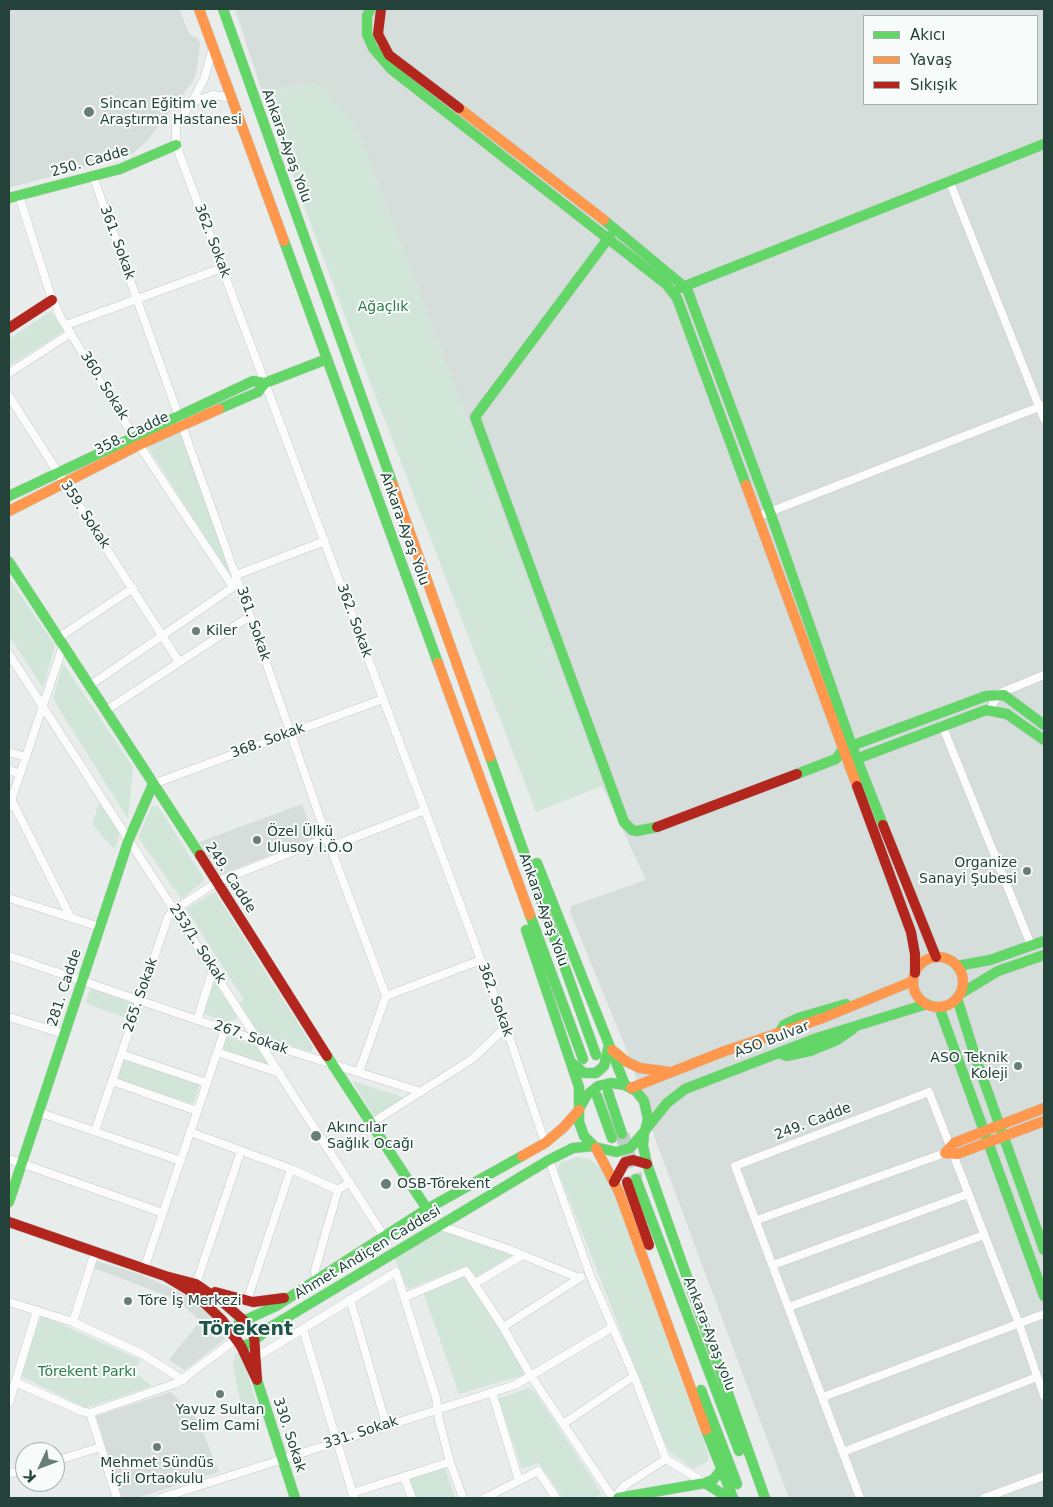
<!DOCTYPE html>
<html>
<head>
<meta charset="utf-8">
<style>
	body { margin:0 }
	#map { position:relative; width:1053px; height:1507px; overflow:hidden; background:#e8edeb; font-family:"DejaVu Sans",sans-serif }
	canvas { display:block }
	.frame { position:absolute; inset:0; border:10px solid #24423a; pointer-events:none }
	.legend { position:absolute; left:863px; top:15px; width:175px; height:90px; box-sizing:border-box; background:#f7fbf9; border:1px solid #a3b1ad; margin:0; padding:6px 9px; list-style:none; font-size:15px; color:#24423a }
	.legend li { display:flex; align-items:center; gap:10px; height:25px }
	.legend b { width:25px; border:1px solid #a3b1ad }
	.north { position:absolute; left:15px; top:1442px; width:50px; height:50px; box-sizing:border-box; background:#f7fbf9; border:1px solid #a3b1ad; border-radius:50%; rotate:227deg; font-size:14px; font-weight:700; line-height:20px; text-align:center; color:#24423a }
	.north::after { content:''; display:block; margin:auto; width:18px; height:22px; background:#697e78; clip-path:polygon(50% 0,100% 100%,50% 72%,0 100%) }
</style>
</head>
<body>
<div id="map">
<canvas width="1053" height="1507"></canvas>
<div class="frame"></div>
<ul class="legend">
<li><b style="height:6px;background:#63d668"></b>Akıcı</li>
<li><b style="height:6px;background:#ff974d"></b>Yavaş</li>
<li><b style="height:6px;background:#b3261e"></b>Sıkışık</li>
</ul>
<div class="north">K</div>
</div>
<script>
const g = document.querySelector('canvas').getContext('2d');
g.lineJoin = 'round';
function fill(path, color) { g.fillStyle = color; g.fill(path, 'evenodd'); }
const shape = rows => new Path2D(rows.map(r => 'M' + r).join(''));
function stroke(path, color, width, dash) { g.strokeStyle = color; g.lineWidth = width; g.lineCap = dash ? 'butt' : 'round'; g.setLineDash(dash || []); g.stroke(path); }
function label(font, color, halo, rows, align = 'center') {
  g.font = font + ' "DejaVu Sans",sans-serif'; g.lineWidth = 4; g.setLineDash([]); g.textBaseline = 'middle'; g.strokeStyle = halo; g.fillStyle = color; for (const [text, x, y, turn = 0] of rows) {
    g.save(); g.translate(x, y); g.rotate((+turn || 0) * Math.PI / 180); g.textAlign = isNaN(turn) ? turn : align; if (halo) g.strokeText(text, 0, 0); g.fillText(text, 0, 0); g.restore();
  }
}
fill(shape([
	[9,9,179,9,190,35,198,38,200,45,196,74,192,83,146,142,132,154,9,188],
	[235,9,1044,9,1044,1498,789,1498,657,1144,627,1051,570,912,571,906,646,880,602,786,463,408,355,123,315,82,262,92],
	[864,16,1037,16,1037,104,864,104],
	[302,804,314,838,220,875,199,842],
	[97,1261,142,1275,186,1295,208,1313,225,1332,225,1339,185,1370,169,1360,200,1321,177,1300,94,1268],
	[171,1392,199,1422,219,1472,136,1498,121,1498,96,1416]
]), '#d6dedb');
fill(shape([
	[315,82,355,123,463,408,602,786,536,812,350,330,262,92],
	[51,311,64,331,9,366,9,339],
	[180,430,231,566,229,570,226,570,147,446],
	[9,578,55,645,43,688,9,636],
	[63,663,133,767,128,819,53,699],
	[99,803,120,833,115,850,92,824],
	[152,806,158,806,205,880,181,899,138,837],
	[215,892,313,1047,311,1052,264,1038,258,1034,239,1004,244,1000,186,909],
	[214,982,238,1018,228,1023,204,1014],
	[91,988,135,1004,129,1019,85,1003],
	[227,1036,256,1046,269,1066,223,1049],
	[124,1060,200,1084,193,1104,117,1080],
	[352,1081,406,1098,374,1117],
	[577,1157,590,1159,600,1167,608,1178,709,1456,707,1462,693,1469,669,1451,663,1439,558,1171,559,1163],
	[440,1230,513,1255,477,1277,467,1266,408,1289,394,1258],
	[465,1276,501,1332,525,1375,459,1394,423,1292],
	[41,1315,140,1360,134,1372,152,1386,85,1408,21,1376],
	[242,1353,257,1406,242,1409,233,1368,235,1354],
	[528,1388,535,1392,602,1494,593,1498,563,1498,539,1463,522,1469,498,1399],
	[445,1467,455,1498,415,1498,408,1479]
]), '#d1e6d8');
stroke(shape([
	[622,1134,636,1179]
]), '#c1cbc8', 14, [14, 7]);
const street = shape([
	[212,51,204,79,192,102,213,95,232,98],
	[192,102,176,125,176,145,506,1027,545,1143],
	[93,176,250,616,327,838,386,996,359,1072],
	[949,180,1044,419],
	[19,196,50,293,61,318,139,445,233,587],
	[66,325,222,268],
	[9,373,71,333],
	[9,396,179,662],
	[759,516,1044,405],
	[236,575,325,541],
	[58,638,133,588],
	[9,654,384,1236],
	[89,686,236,585],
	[990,710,998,694,1044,675],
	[105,711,250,616],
	[942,725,1031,945],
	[9,752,26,757],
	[9,770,20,774],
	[153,784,383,699],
	[11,799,71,918],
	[9,807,63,646],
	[330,847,425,810],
	[9,898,100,927],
	[9,956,259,1041,421,1092],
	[386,996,481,960],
	[9,1017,64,1034],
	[197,1020,213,970],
	[217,1052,280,1073],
	[121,1054,207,1083],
	[112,1081,197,1111],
	[38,1112,181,1161],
	[370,1124,472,1059,506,1027],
	[95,1131,168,917,174,910,217,882,327,838],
	[190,1132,291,1169,338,1190],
	[9,1159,163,1213],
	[549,1160,590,1275,634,1376,666,1459,624,1486,614,1498],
	[757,1220,945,1153],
	[438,1225,508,1249,579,1278],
	[773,1265,968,1194],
	[144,1269,225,1029],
	[316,1281,315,1270,338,1190,350,1182],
	[196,1284,241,1151],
	[474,1284,523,1255],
	[405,1297,466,1271,503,1327,531,1376,613,1498],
	[350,1299,386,1424],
	[247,1301,291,1169],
	[9,1302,73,1322,142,1354,183,1380],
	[789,1307,984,1235],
	[73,1322,95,1252],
	[503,1327,581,1277],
	[303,1329,354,1498],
	[255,1358,396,1272,436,1398,439,1420,450,1462,463,1498],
	[15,1382,81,1411,90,1413,177,1383,235,1340],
	[492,1392,519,1481],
	[823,1397,1044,1314],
	[9,1403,37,1310],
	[90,1413,117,1498],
	[563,1424,634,1376],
	[843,1452,1037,1377],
	[666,1459,705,1483],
	[55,1461,101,1447],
	[9,1473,25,1471],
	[404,1477,412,1498],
	[352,1493,450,1462],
	[161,1498,515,1385,613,1327],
	[485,1498,538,1471,556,1498],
	[860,1498,735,1166,929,1092,1019,1324,1044,1396],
	[984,1498,1044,1476]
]);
const fast = shape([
	[223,9,393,485],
	[370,9,367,16,367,34,373,48,391,69,666,284,677,298,746,485],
	[9,198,120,169,176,145],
	[604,220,687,289,770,512,853,749,883,825],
	[610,236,475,417,624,822,632,830,637,831,657,827],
	[284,241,438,663],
	[680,288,1044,144],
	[265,383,327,359],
	[9,496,253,381,265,383,258,392,219,409],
	[9,562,200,855],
	[490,757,596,1055],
	[851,761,986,710,1007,714,1044,740],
	[797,774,836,759,843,749,986,696,1004,695,1044,725],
	[537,863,625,1085],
	[530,915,583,1059],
	[526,930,579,1087,579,1122,584,1136,595,1147,616,1152,630,1148,645,1131,648,1119,644,1101,636,1091,625,1085,611,1083,598,1086,587,1095,580,1107],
	[957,966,990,960,1044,941],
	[960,994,998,971,1044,955],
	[957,998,976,1059,1044,1250],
	[939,1007,1044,1296],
	[780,1031,784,1025,798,1018,846,1004],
	[779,1053,787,1056,810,1051,837,1040,853,1029],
	[327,1056,427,1209],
	[572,1063,584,1073,596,1073,604,1066,609,1045],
	[608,1092,622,1134],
	[597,1096,612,1138],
	[647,1128,667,1103,685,1089,817,1038,927,1004],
	[644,1133,643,1146,647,1164,765,1498],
	[636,1179,739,1451],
	[9,1202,129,839,153,784],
	[232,1332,239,1323,276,1306,427,1209,522,1156],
	[241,1346,250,1344,269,1328,549,1160,573,1148,593,1146],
	[257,1380,295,1498],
	[701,1390,737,1484],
	[706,1430,733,1498],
	[721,1470,713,1480,705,1483,729,1498],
	[618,1498,705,1483]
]);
const slow = shape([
	[199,9,284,241],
	[459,108,604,220],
	[393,485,490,757],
	[746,485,857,786],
	[9,511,139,445,219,409],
	[438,663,530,915],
	'913 982a25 25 0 1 1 50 0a25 25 0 1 1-50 0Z',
	[612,1050,627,1062,640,1068,670,1072],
	[631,1088,725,1051,823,1018,913,981],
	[1044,1108,954,1143,945,1153,957,1154,1044,1121],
	[596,1148,619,1192,706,1430],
	[522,1156,545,1143,563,1128,579,1110]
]);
const jam = shape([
	[381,9,378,34,389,55,459,108],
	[9,328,52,300],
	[857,786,911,932,915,954,915,973],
	[883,825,936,957],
	[657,827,797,774],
	[200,855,327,1056],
	[614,1182,625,1162,633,1160,647,1164],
	[627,1182,649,1245],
	[9,1222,165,1276],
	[165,1276,196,1284,226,1305,250,1326,254,1335,257,1380,241,1346,222,1320,195,1294,165,1276],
	[215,1292,253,1302,284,1298]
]);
stroke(street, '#c5cac8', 9);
stroke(fast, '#c3cbc8', 11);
stroke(slow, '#c3cbc8', 11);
stroke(jam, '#c3cbc8', 11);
stroke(street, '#fcfcfc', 8);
stroke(fast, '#63d668', 10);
stroke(slow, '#ff974d', 10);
stroke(jam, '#b3261e', 10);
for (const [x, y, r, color] of [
	[89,112,6,"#697e78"],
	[196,631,5,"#697e78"],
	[257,840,5,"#697e78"],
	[1027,871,5,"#697e78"],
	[1018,1066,5,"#697e78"],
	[316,1136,6,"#697e78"],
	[386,1184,6,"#697e78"],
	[128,1301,5,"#697e78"],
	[220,1394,5,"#697e78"],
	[157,1447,5,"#697e78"]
]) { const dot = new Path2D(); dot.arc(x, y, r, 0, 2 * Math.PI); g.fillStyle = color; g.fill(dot); stroke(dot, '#f7fbf9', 2); }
label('14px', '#24423a', '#f7fbf9', [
	["Sincan Eğitim ve",100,104],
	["Araştırma Hastanesi",100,120],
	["Kiler",206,631],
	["Özel Ülkü",267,832],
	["Ulusoy İ.Ö.O",267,848],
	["Organize",1017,863,"right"],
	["Sanayi Şubesi",1017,879,"right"],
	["ASO Teknik",1008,1058,"right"],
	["Koleji",1008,1074,"right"],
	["Akıncılar",327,1128],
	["Sağlık Ocağı",327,1144],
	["OSB-Törekent",397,1184],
	["Töre İş Merkezi",138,1301],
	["Yavuz Sultan",220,1410,"center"],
	["Selim Cami",220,1426,"center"],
	["Mehmet Sündüs",157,1463,"center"],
	["İçli Ortaokulu",157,1479,"center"]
], 'left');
label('14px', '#24423a', '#f7fbf9', [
	["Ankara-Ayaş Yolu",286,146,70],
	["250. Cadde",90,162,-16],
	["362. Sokak",212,241,69],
	["361. Sokak",117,243,70],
	["360. Sokak",104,386,58],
	["358. Cadde",132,434,-26],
	["359. Sokak",85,515,57],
	["Ankara-Ayaş Yolu",404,529,70],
	["362. Sokak",354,621,70],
	["361. Sokak",253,624,71],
	["368. Sokak",268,741,-20],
	["249. Cadde",230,878,57],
	["Ankara-Ayaş Yolu",543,910,70],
	["253/1. Sokak",197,944,57],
	["281. Cadde",65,988,-72],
	["265. Sokak",141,995,-71],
	["362. Sokak",495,1000,70],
	["267. Sokak",251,1038,19],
	["ASO Bulvar",772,1040,-21],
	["249. Cadde",813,1122,-21],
	["Ahmet Andiçen Caddesi",368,1253,-31],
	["Ankara-Ayaş yolu",709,1334,69],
	["331. Sokak",361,1433,-18],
	["330. Sokak",289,1435,72]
]);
label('14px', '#2d7a4b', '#f7fbf9', [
	["Ağaçlık",383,307],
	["Törekent Parkı",87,1372]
]);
label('bold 19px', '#1f5548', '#f7fbf9', [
	["Törekent",246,1330]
]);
</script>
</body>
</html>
